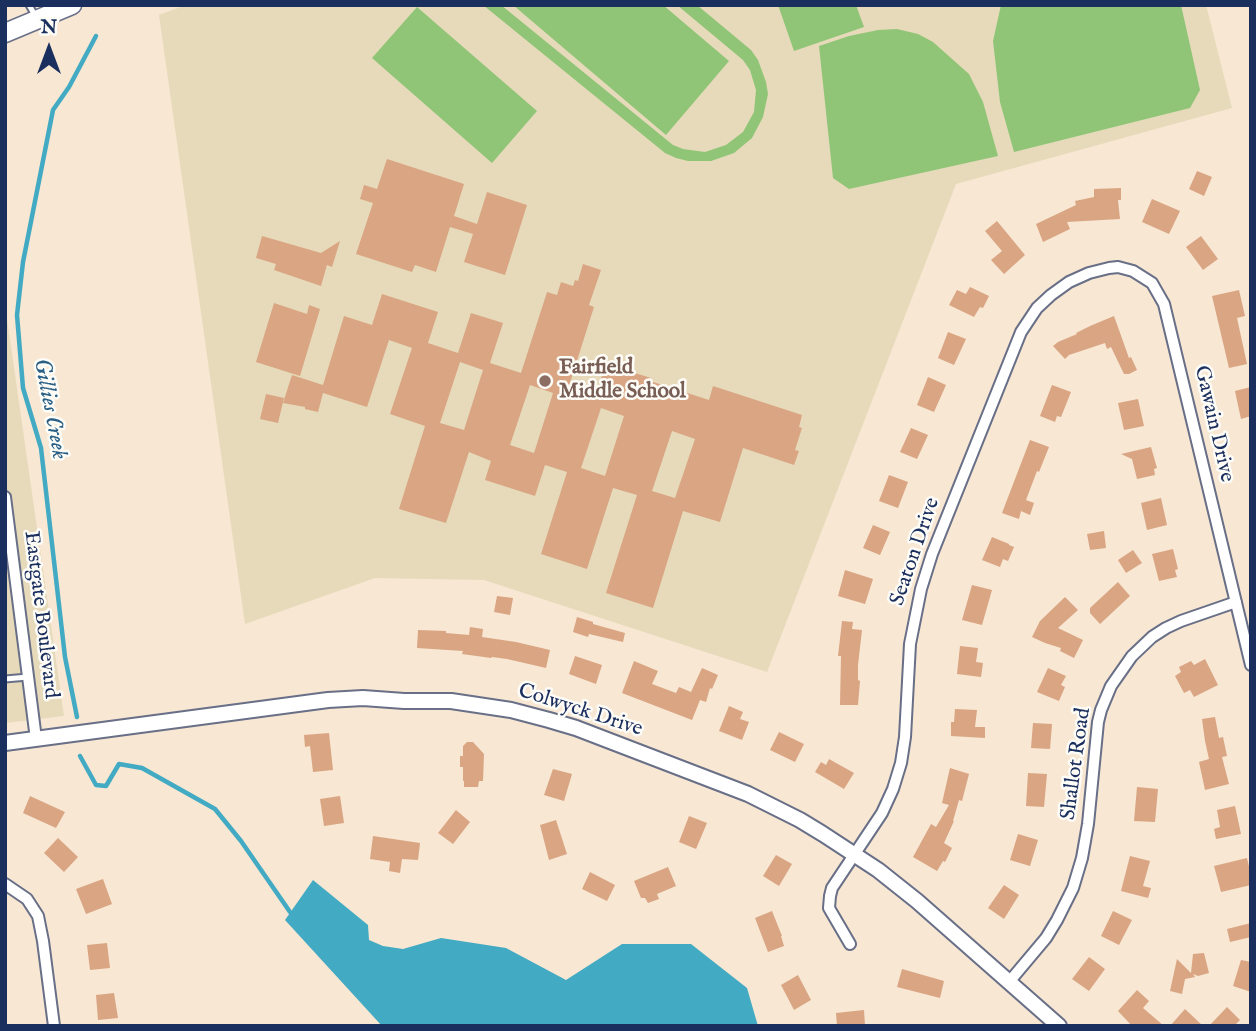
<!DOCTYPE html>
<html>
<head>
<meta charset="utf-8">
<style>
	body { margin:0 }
	#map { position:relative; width:1256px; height:1031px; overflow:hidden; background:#f7e7d3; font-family:"IM FELL English",serif }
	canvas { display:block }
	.frame { position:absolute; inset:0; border:7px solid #1b2f5e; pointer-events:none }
	.north { position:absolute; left:14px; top:14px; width:70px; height:70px; -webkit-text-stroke:5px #fdfcf7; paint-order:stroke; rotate:0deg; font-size:19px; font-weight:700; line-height:28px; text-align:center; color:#1b2f5e }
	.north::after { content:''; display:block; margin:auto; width:24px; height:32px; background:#1b2f5e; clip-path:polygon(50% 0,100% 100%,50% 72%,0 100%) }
</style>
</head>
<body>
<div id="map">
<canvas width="1256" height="1031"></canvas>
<div class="frame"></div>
<div class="north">N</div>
</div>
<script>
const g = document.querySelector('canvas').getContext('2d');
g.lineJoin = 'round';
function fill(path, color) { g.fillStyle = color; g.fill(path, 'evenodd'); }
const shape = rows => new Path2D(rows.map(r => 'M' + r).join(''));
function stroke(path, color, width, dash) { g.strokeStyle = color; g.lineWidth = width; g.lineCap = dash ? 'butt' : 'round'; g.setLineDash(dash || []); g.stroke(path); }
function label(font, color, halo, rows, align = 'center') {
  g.font = font + ' "IM FELL English",serif'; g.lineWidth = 5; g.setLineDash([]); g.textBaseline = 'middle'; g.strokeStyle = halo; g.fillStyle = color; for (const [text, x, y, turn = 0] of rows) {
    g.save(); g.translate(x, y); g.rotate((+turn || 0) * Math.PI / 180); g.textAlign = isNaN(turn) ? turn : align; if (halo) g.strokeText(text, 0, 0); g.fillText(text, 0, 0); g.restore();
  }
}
fill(shape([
	[186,5,1206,5,1232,108,956,184,767,672,484,580,375,578,245,624,159,15],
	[5,305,64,716,5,723]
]), '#e6daba');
fill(shape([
	[483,5,501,5,673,145,683,149,705,152,726,145,743,132,754,112,756,90,750,70,743,60,677,5,697,5,751,50,758,60,766,82,768,94,763,117,752,138,734,153,711,161,688,161,676,158,665,153],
	[513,5,663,5,729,61,666,135],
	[778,5,856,5,864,27,794,51],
	[1001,5,1181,5,1200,90,1190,108,1014,152,1000,102,993,41],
	[417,7,537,111,492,163,372,58],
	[897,29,918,34,933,42,969,74,983,102,998,156,849,189,833,178,819,46,849,36,878,30]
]), '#90c577');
fill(shape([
	[313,880,368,925,369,940,383,946,403,949,441,938,506,948,566,980,622,944,691,944,747,988,758,1026,382,1026,285,920]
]), '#43aac3');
stroke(shape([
	[77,717,65,657,41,448,23,388,17,315,23,262,53,110,69,87,96,36],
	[80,756,96,785,106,786,119,764,142,768,215,809,241,841,290,912]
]), '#43aac3', 4.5);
fill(shape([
	[387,159,464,184,454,216,477,224,487,192,527,205,505,275,464,262,473,234,450,227,436,272,415,265,412,272,356,254,373,203,360,199,364,185,377,189],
	[1197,171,1212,177,1204,196,1189,189],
	[1121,188,1121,200,1118,200,1120,219,1067,222,1070,229,1043,242,1036,224,1076,205,1075,201,1094,197,1094,189],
	[1152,199,1180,211,1169,234,1142,222],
	[997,221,1025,255,1004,274,991,260,1002,251,985,231],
	[262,236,321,253,340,241,332,267,327,265,321,286,274,270,276,264,256,258],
	[1201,236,1218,259,1203,270,1186,247],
	[583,264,601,270,589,305,594,307,568,389,595,397,606,364,651,378,650,381,709,400,713,386,802,415,799,427,802,428,795,450,799,451,794,465,743,448,720,522,683,511,653,608,606,593,637,495,613,488,587,569,541,554,567,472,545,465,535,496,485,480,491,461,469,452,446,523,399,509,425,426,390,414,412,348,389,340,367,407,323,393,318,412,305,409,305,407,283,403,292,375,323,385,344,316,372,325,382,294,438,312,428,343,458,353,471,313,503,323,490,363,521,373,547,292,557,295,561,282,573,286,575,280,578,281],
	[460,362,483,370,464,430,440,423],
	[530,385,553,393,534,453,510,445],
	[601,408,624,416,605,476,581,468],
	[672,431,695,439,675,498,652,491],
	[970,287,989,296,983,308,980,307,974,317,949,305,957,290,966,294],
	[1239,290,1245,316,1237,318,1247,364,1229,368,1212,296],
	[274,303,307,314,309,305,320,309,300,376,256,362],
	[1114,316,1129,358,1131,357,1137,370,1129,374,1124,374,1111,347,1107,349,1105,343,1069,355,1065,359,1053,346,1058,342,1077,334,1076,333,1090,326],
	[948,332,966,339,954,365,938,358],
	[928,377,946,385,934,412,917,405],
	[1052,385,1071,392,1061,417,1057,416,1055,422,1040,416],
	[1251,387,1251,416,1241,419,1235,391],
	[266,394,284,398,278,423,260,419],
	[1138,399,1144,426,1124,430,1118,403],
	[911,428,928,435,917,459,900,452],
	[1030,440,1049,447,1039,472,1037,471,1026,500,1034,503,1030,515,1021,511,1019,519,1002,513],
	[1151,447,1157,468,1154,469,1155,475,1137,479,1132,459,1121,454],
	[889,475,908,482,898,508,879,501],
	[1161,498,1167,525,1147,530,1141,503],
	[873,525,890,532,880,555,863,548],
	[1104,531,1106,548,1090,550,1087,534],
	[992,537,1009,544,1009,545,1014,547,1008,561,1003,559,1000,567,982,560],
	[1173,549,1178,569,1175,570,1177,577,1159,581,1152,554],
	[1133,550,1142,563,1126,573,1118,560],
	[845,570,873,579,865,604,838,596],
	[1118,582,1130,596,1100,624,1090,613,1090,608],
	[972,585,992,590,982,625,962,620],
	[497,596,513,598,510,615,494,612],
	[1065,597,1078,610,1058,628,1083,640,1074,658,1060,651,1061,648,1045,643,1032,637,1040,621],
	[577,617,593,622,593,624,625,633,623,642,589,634,588,637,573,632],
	[842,621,853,622,852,629,862,630,858,665,858,680,860,681,858,705,840,705,841,656,838,656],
	[470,627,483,629,482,637,516,642,550,650,546,668,507,659,492,657,491,658,462,654,463,651,417,648,418,630,446,631,446,633,469,635],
	[960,646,978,648,976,662,983,663,981,677,957,674],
	[575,656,602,665,596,684,569,674],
	[1205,659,1218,685,1194,697,1190,690,1184,693,1175,676,1181,672,1179,667,1191,661,1194,665],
	[634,661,658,671,652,684,676,693,679,687,691,692,702,668,718,675,712,689,710,688,706,702,700,700,692,720,622,693],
	[1048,668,1066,676,1061,685,1065,687,1059,701,1037,692],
	[729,706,743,712,740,719,749,722,742,740,719,731],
	[955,709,977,710,975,727,985,727,985,738,951,736,951,722,954,722],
	[1215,717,1219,738,1223,737,1227,756,1222,757,1229,784,1205,790,1199,762,1209,759,1205,741,1202,719],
	[1033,723,1052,724,1050,749,1031,748],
	[779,732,804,744,795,762,770,750],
	[329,733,333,770,313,772,310,746,305,747,304,735],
	[467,742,473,742,484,754,483,781,479,781,478,787,464,787,464,781,463,781,463,767,460,767,460,756,463,756,463,746],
	[829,759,854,773,844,789,815,772,821,762,826,765],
	[950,768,969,774,962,801,959,800,953,821,954,821,944,843,952,848,945,862,943,861,937,871,913,857,931,824,936,827,949,805,942,803],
	[553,769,572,774,564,801,544,795],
	[1028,773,1047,774,1044,807,1026,806],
	[1137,787,1158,789,1155,822,1134,821],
	[30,796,65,812,56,828,23,813],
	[340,796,344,823,324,826,320,799],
	[1235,806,1241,834,1216,839,1214,829,1220,827,1217,810],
	[456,810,470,822,453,844,438,833],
	[689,816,707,823,696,849,679,842],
	[556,820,567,854,549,860,540,825],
	[1018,834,1038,840,1030,866,1010,860],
	[373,836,420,843,418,860,402,859,400,873,389,871,390,862,370,859],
	[58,838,78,857,64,872,44,853],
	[776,855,792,864,779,886,763,876],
	[1130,856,1150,861,1143,886,1151,888,1148,898,1121,891],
	[1247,858,1251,875,1251,885,1221,892,1214,866],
	[668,867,676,886,657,894,659,899,648,903,645,898,641,898,634,881],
	[590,872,615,885,607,901,582,889],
	[103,879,112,904,86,914,76,889],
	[1004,885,1019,895,1004,919,988,908],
	[772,911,782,936,781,936,784,946,768,952,755,918],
	[1113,911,1132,920,1119,945,1101,936],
	[1251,923,1251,937,1230,942,1227,929],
	[107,943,110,968,90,970,87,945],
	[1204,953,1209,973,1198,976,1193,974,1195,977,1185,979,1182,994,1170,991,1177,959,1191,973,1193,954],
	[1089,957,1105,969,1089,991,1072,979],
	[1241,960,1251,962,1251,992,1233,986],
	[902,969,944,981,940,998,897,987],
	[798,975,811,1000,794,1010,781,985],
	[1137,990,1149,1001,1143,1008,1164,1026,1132,1026,1118,1011],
	[114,993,118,1018,98,1020,96,995],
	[1227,1007,1240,1020,1234,1026,1209,1026],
	[1185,1009,1203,1026,1170,1026],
	[864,1010,865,1026,837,1026,836,1013]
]), '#daa583');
const service = shape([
	[29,5,36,17],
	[5,679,28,677]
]);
const minor = shape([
	[5,497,36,739],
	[5,884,27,899,38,916,43,941,54,1026],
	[850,944,829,908,830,896,832,888,882,813,893,789,901,763,905,737,910,644,921,589,932,554,1021,332,1037,308,1051,295,1069,282,1089,273,1109,268,1118,267,1133,271,1152,283,1164,304,1251,665],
	[1009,982,1046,938,1057,920,1073,888,1082,858,1088,824,1098,722,1101,710,1111,686,1132,656,1152,637,1166,628,1181,621,1236,602]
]);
const tertiary = shape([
	[5,743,328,700,363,698,404,701,451,701,511,710,549,720,576,728,748,794,800,820,823,834,878,870,917,901,1059,1026]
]);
const primary = shape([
	[5,33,72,5]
]);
stroke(service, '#686f87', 9);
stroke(minor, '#686f87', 14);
stroke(tertiary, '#686f87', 18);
stroke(primary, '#686f87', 21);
stroke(service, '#fff', 5);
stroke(minor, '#fff', 10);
stroke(tertiary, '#fff', 14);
stroke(primary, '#fff', 18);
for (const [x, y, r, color] of [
	[545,381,7,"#8d6e63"]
]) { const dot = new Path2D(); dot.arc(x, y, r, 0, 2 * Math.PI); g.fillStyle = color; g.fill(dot); stroke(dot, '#fdfcf7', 2.5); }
label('bold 21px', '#785e54', '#fdfcf7', [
	["Fairfield",559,369],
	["Middle School",559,393]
], 'left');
label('21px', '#1b2f5e', '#fdfcf7', [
	["Gawain Drive",1213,424,77],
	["Seaton Drive",916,552,-71],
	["Eastgate Boulevard",40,615,83],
	["Colwyck Drive",580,711,18],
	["Shallot Road",1077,764,-82]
]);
label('italic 23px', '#2b6086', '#fdfcf7', [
	["Gillies Creek",49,409,79]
]);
</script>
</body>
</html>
